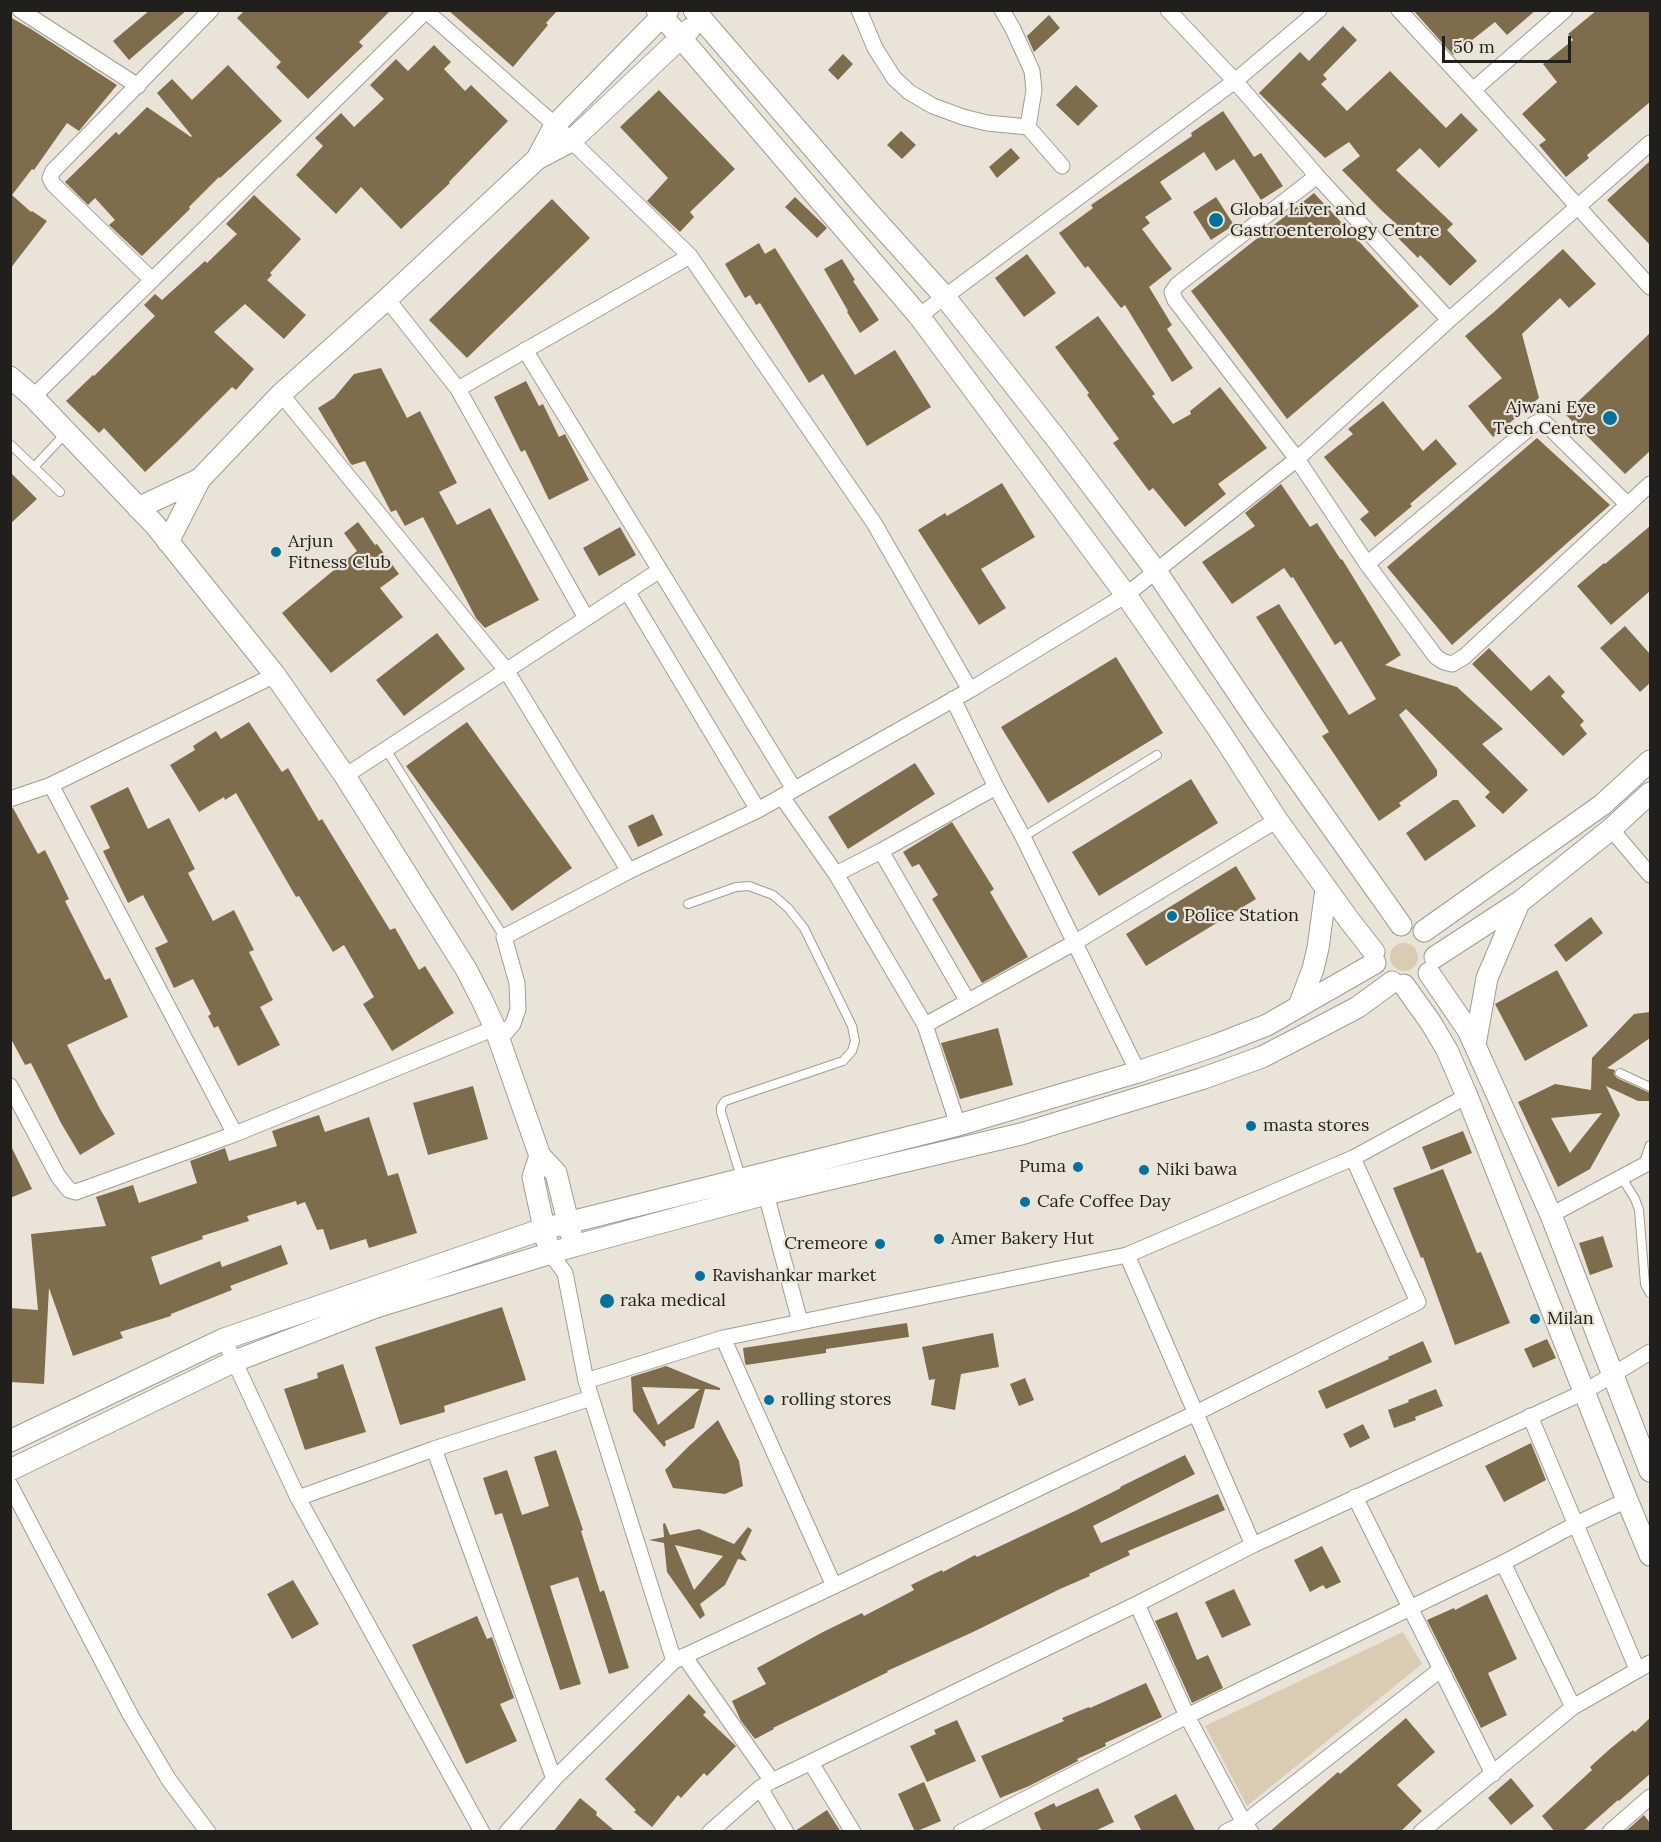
<!DOCTYPE html>
<html>
<head>
<meta charset="utf-8">
<style>
	body { margin:0 }
	#map { position:relative; width:1661px; height:1842px; overflow:hidden; background:#eae4d8; font-family:Lora,serif }
	canvas { display:block }
	.frame { position:absolute; inset:0; border:12px solid #211f1b; pointer-events:none }
	.scale { position:absolute; left:1442px; top:36px; width:129px; height:27px; box-sizing:border-box; border:3px solid #211f1b; border-top:0; padding-left:8px; font-size:18px; line-height:21px; white-space:nowrap; color:#211f1b; -webkit-text-stroke:4px #eae4d8; paint-order:stroke }
</style>
</head>
<body>
<div id="map">
<canvas width="1661" height="1842"></canvas>
<div class="frame"></div>
<div class="scale">50 m</div>
</div>
<script>
const g = document.querySelector('canvas').getContext('2d');
g.lineJoin = 'round';
function fill(path, color) { g.fillStyle = color; g.fill(path, 'evenodd'); }
const shape = rows => new Path2D(rows.map(r => 'M' + r).join(''));
function stroke(path, color, width, dash) { g.strokeStyle = color; g.lineWidth = width; g.lineCap = dash ? 'butt' : 'round'; g.setLineDash(dash || []); g.stroke(path); }
function label(font, color, halo, rows, align = 'center') {
  g.font = font + ' Lora,serif'; g.lineWidth = 4.5; g.setLineDash([]); g.textBaseline = 'middle'; g.strokeStyle = halo; g.fillStyle = color; for (const [text, x, y, turn = 0] of rows) {
    g.save(); g.translate(x, y); g.rotate((+turn || 0) * Math.PI / 180); g.textAlign = isNaN(turn) ? turn : align; if (halo) g.strokeText(text, 0, 0); g.fillText(text, 0, 0); g.restore();
  }
}
fill(shape([
	'1390 957a14 14 0 1 1 28 0a14 14 0 1 1-28 0Z',
	[1403,1632,1422,1664,1247,1806,1205,1726]
]), '#d9ccb3');
fill(shape([
	[150,10,187,10,129,60,113,41],
	[245,10,391,10,359,42,363,46,308,99,276,67,281,62,237,18],
	[448,10,558,10,546,23,548,25,513,67],
	[1413,10,1536,10,1507,35,1495,22,1453,55],
	[1597,10,1650,10,1650,102,1587,155,1589,158,1566,177,1539,145,1546,140,1522,114,1557,82,1543,64,1573,40,1568,34],
	[1049,15,1060,28,1034,52,1027,36],
	[10,17,31,29,117,85,79,131,67,123,34,170,32,169,12,195,31,212,32,211,47,221,10,269],
	[1343,26,1357,40,1323,75,1327,79,1321,84,1347,111,1390,71,1446,128,1461,113,1478,130,1439,168,1420,148,1396,170,1453,224,1447,230,1477,261,1450,286,1420,255,1418,258,1398,238,1405,232,1381,210,1342,170,1360,156,1349,142,1325,158,1259,93,1300,52,1309,61],
	[434,45,451,62,444,69,465,91,471,85,508,121,449,182,450,183,401,229,361,187,336,214,296,175,323,146,315,138,341,113,354,127,384,99,370,85,396,59,408,71],
	[843,54,853,64,838,80,828,70],
	[228,65,282,121,220,178,219,177,189,207,190,209,142,256,109,225,115,220,95,198,88,205,65,182,116,132,119,135,147,107,191,137,192,136,157,93,172,79,192,100],
	[1076,85,1098,106,1078,126,1056,105],
	[659,90,735,169,690,212,694,217,680,232,647,201,668,178,620,127],
	[1223,111,1254,157,1261,153,1283,186,1261,200,1234,159,1216,171,1204,152,1160,182,1172,199,1145,217,1150,223,1142,229,1172,269,1149,287,1172,325,1167,329,1193,368,1172,382,1125,305,1121,308,1088,266,1085,268,1059,233,1093,208,1091,205,1192,136,1191,133],
	[901,131,916,145,902,159,887,145],
	[1011,148,1020,158,997,178,989,167],
	[1650,161,1650,245,1607,200],
	[1314,193,1419,306,1287,419,1191,291],
	[254,195,301,239,270,273,272,275,267,280,306,315,284,339,245,304,214,332,254,369,236,390,232,387,175,444,145,472,104,428,99,433,66,401,93,375,94,376,155,316,144,305,155,294,162,300,205,261,207,263,237,234,226,224],
	[795,197,827,228,817,238,785,207],
	[1216,197,1234,225,1211,240,1193,212],
	[552,199,590,238,467,358,429,320],
	[759,243,765,254,775,248,855,375,895,350,931,407,867,446,823,374,809,383,760,303,756,305,750,295,745,298,725,264],
	[1563,249,1596,284,1569,308,1560,298,1522,334,1539,398,1493,437,1468,406,1502,378,1465,336,1494,312],
	[1027,254,1056,293,1024,317,995,278],
	[842,259,855,280,853,281,879,320,860,333,847,312,848,311,824,269],
	[1098,316,1155,394,1152,396,1173,424,1191,414,1190,411,1220,387,1267,448,1218,484,1226,494,1185,527,1153,488,1149,491,1113,443,1119,439,1087,395,1089,393,1055,347],
	[1650,333,1650,451,1625,474,1565,414],
	[381,368,407,418,420,411,457,483,439,492,457,525,490,508,539,600,485,628,476,618,423,517,405,526,396,510,391,512,365,461,352,465,350,463,318,408,334,398,354,374],
	[526,381,539,406,543,404,559,437,565,434,589,480,549,500,525,450,521,452,494,397],
	[1383,401,1423,451,1436,439,1457,464,1410,504,1412,506,1375,537,1360,519,1369,512,1324,457,1353,434,1348,429],
	[1537,438,1610,505,1452,645,1387,567],
	[10,472,37,499,10,524],
	[1002,483,1035,537,981,569,1006,608,979,625,918,530,945,513,947,516],
	[1281,484,1310,527,1317,523,1341,560,1342,559,1401,655,1385,665,1457,687,1503,729,1482,744,1528,790,1503,814,1485,797,1490,792,1406,709,1399,715,1437,770,1437,776,1399,803,1401,806,1379,821,1322,736,1329,732,1256,617,1279,604,1349,715,1376,699,1341,641,1335,645,1293,577,1291,578,1284,568,1232,604,1202,562,1255,526,1245,513],
	[358,522,375,545,377,544,399,574,380,588,403,617,331,673,282,613,357,551,344,533],
	[1650,526,1650,591,1611,625,1577,586,1604,563,1605,564],
	[620,527,636,555,599,576,583,548],
	[1625,626,1650,654,1650,683,1640,692,1600,648],
	[437,633,465,669,404,716,376,680],
	[1489,648,1531,691,1549,675,1565,692,1561,696,1584,721,1580,725,1587,734,1563,756,1472,664],
	[1116,657,1163,733,1048,803,1001,727],
	[249,722,282,772,288,768,319,821,322,819,390,930,395,928,419,970,425,966,454,1013,392,1051,363,1004,374,997,344,945,333,952,299,896,296,897,236,793,225,800,224,797,199,812,170,765,195,750,193,746,216,731,221,739],
	[467,722,572,868,512,911,406,766],
	[915,763,935,794,848,849,828,817],
	[1191,779,1218,823,1099,896,1072,852],
	[128,787,148,829,169,818,195,869,188,873,213,921,234,910,254,950,249,952,273,1000,260,1007,280,1045,238,1066,218,1026,214,1028,208,1016,211,1014,193,979,174,988,155,948,168,942,143,895,128,903,103,851,110,848,90,806],
	[1453,800,1458,800,1476,826,1425,861,1406,833],
	[10,808,13,808,38,854,45,850,69,899,65,901,105,980,110,978,128,1017,67,1045,100,1109,115,1134,80,1155,61,1123,31,1063,25,1065,10,1037],
	[653,814,663,835,638,847,628,826],
	[952,822,994,889,990,892,1028,957,982,983,932,899,938,895,919,864,912,867,903,852],
	[1236,866,1256,899,1146,966,1126,934],
	[1591,917,1603,933,1566,962,1554,945],
	[1557,970,1588,1026,1525,1061,1495,1004],
	[1650,1012,1650,1038,1607,1068,1615,1070,1614,1074,1617,1078,1650,1093,1650,1101,1638,1101,1606,1086,1620,1115,1590,1169,1558,1187,1518,1102,1555,1084,1591,1090,1592,1058,1634,1014],
	[1602,1113,1570,1153,1551,1118],
	[998,1028,1013,1085,960,1099,941,1043],
	[473,1086,488,1139,428,1155,413,1103],
	[319,1115,325,1132,369,1117,388,1176,398,1173,417,1233,369,1248,366,1239,330,1250,323,1229,317,1230,305,1202,297,1205,296,1201,247,1216,249,1221,202,1236,203,1239,151,1257,160,1285,220,1261,222,1267,281,1245,288,1264,230,1286,232,1290,171,1314,171,1316,120,1332,123,1338,73,1356,49,1288,44,1384,10,1382,10,1308,38,1310,31,1234,106,1226,96,1197,133,1185,139,1203,197,1183,190,1161,225,1148,229,1161,277,1146,272,1131],
	[1463,1131,1472,1153,1431,1170,1422,1147],
	[10,1144,32,1189,10,1198],
	[1443,1169,1477,1253,1481,1252,1510,1323,1455,1345,1423,1257,1421,1258,1393,1188],
	[1603,1236,1613,1267,1590,1275,1579,1243],
	[502,1307,526,1380,444,1406,445,1412,400,1425,375,1347],
	[907,1323,909,1337,826,1349,826,1353,746,1365,745,1363,743,1348],
	[993,1333,999,1367,961,1374,955,1410,931,1405,935,1379,929,1380,922,1347],
	[1547,1339,1556,1358,1533,1368,1524,1349],
	[1423,1341,1432,1362,1326,1409,1318,1391,1389,1359,1388,1357],
	[343,1364,366,1432,305,1450,284,1389,318,1378,317,1373],
	[666,1366,720,1388,720,1390,705,1389,694,1428,665,1441,666,1445,664,1447,633,1411,631,1377],
	[642,1387,700,1389,658,1425],
	[1025,1378,1034,1400,1019,1406,1010,1384],
	[1436,1389,1443,1406,1415,1417,1416,1420,1394,1428,1388,1410,1409,1402,1408,1400],
	[718,1420,739,1461,743,1486,725,1494,673,1488,665,1470,689,1446],
	[1363,1424,1370,1438,1350,1448,1343,1434],
	[1531,1443,1546,1480,1504,1502,1485,1466],
	[556,1450,583,1530,581,1531,600,1592,604,1590,629,1668,609,1674,578,1577,550,1586,581,1684,560,1690,502,1513,495,1515,483,1478,507,1470,522,1515,549,1506,534,1457],
	[1185,1455,1195,1474,1093,1526,1101,1543,1218,1494,1225,1510,1128,1551,1130,1555,1089,1574,1090,1576,1060,1589,973,1632,887,1671,888,1672,773,1728,774,1729,755,1739,741,1721,732,1701,766,1684,757,1668,823,1632,862,1613,864,1616,914,1590,911,1585,942,1570,943,1572,975,1555,977,1557,1077,1510,1121,1488,1120,1487],
	[665,1523,670,1535,699,1529,734,1544,748,1527,752,1530,741,1553,747,1561,738,1559,725,1585,700,1604,705,1615,700,1619,667,1572,664,1543,649,1540,664,1537,663,1524],
	[675,1545,723,1556,694,1590],
	[1322,1546,1341,1582,1326,1589,1323,1585,1310,1592,1294,1560],
	[293,1580,319,1624,292,1639,267,1594],
	[1234,1589,1251,1625,1222,1638,1205,1602],
	[1487,1594,1517,1659,1488,1673,1507,1715,1481,1728,1427,1620,1454,1608,1455,1610],
	[1177,1612,1197,1660,1208,1655,1223,1688,1192,1703,1155,1621],
	[477,1616,487,1639,492,1637,514,1698,500,1704,517,1741,466,1764,412,1645],
	[1146,1683,1162,1717,1105,1743,1106,1746,1077,1759,1078,1761,1029,1786,1000,1798,981,1756,1064,1721,1062,1718,1089,1707,1090,1708],
	[689,1694,706,1712,703,1715,736,1746,707,1776,704,1773,681,1798,678,1795,652,1827,634,1812,636,1810,605,1779],
	[1406,1718,1435,1752,1397,1785,1422,1811,1400,1832,1269,1832,1338,1772,1340,1774],
	[1650,1718,1650,1774,1619,1801,1618,1800,1582,1832,1555,1832,1542,1816,1592,1770,1590,1767,1611,1748,1633,1730,1635,1732],
	[957,1720,976,1761,927,1782,910,1746,936,1734,934,1730],
	[1511,1778,1534,1806,1511,1825,1488,1798],
	[924,1782,941,1821,915,1832,898,1794],
	[1098,1788,1114,1822,1093,1832,1042,1832,1034,1813,1054,1803,1056,1807],
	[1176,1794,1196,1832,1142,1832,1134,1816],
	[580,1798,597,1812,596,1815,616,1832,553,1832],
	[827,1810,841,1832,796,1832,795,1831],
	[1644,1815,1650,1823,1650,1832,1625,1832]
]), '#7d6d4d');
const lane = shape([
	[10,444,60,492],
	[34,467,66,433],
	[385,748,504,937],
	[1023,837,1157,755],
	[688,904,736,887,749,886,773,895,788,908,804,928,852,1026,855,1041,852,1051,843,1061,725,1101,721,1107,721,1112,741,1177],
	[1620,1073,1650,1087],
	[1643,1165,1650,1145],
	[1622,1178,1635,1199,1639,1210,1645,1284,1650,1293]
]);
const street = shape([
	[20,10,138,86],
	[425,10,555,125,690,256,874,523,970,690],
	[859,10,875,48,894,78,909,92,933,106,963,117,987,123,1028,127,1062,166],
	[1002,10,1013,29,1032,71,1034,90,1028,127],
	[1168,10,1235,81,1317,176,1449,320],
	[1399,10,1473,90,1650,287],
	[1473,90,1565,10],
	[1317,176,1177,285,1172,292,1175,300,1297,459,1367,564,1436,657,1444,662,1452,664,1464,657,1650,484],
	[152,280,53,184,50,178,53,171,211,10],
	[387,299,458,389,586,618],
	[919,316,1235,81,1319,10],
	[525,350,794,789],
	[458,389,690,256],
	[281,394,506,670,629,871],
	[33,397,426,11],
	[1367,564,1534,424,1541,421,1546,424,1628,505],
	[627,591,758,810],
	[953,699,996,787,1023,837,1138,1072],
	[345,776,660,570],
	[51,785,235,1134],
	[782,797,836,874,925,1025,958,1125],
	[10,799,51,785,275,675],
	[1611,829,1650,875],
	[881,851,967,1000],
	[836,874,881,851,996,787],
	[925,1025,1074,943,1277,820],
	[499,1040,513,1024,518,1009,517,983,504,937,629,871,758,810,970,690,1126,595,1297,459,1449,320,1650,143],
	[10,1086,58,1176,69,1190,76,1192,235,1134,495,1028],
	[766,1194,800,1322],
	[1551,1215,1650,1162],
	[550,1253,565,1273,586,1381,674,1661],
	[1127,1255,1253,1545],
	[723,1338,834,1586],
	[224,1339,298,1498,482,1832],
	[586,1381,723,1338,1127,1255,1353,1158,1467,1096],
	[1530,1416,1637,1669],
	[434,1449,554,1779],
	[10,1485,131,1716,169,1780,208,1832],
	[1355,1497,1493,1774],
	[298,1498,434,1449,591,1398],
	[1503,1563,1573,1707],
	[1137,1604,1187,1716,1244,1823,1251,1832],
	[684,1656,772,1781],
	[811,1763,853,1832],
	[760,1788,786,1832],
	[507,1832,554,1779,674,1661,834,1586,1196,1413,1418,1302,1353,1158],
	[710,1832,760,1788,772,1781,1137,1604,1253,1545,1584,1392,1650,1352],
	[961,1832,1187,1716,1503,1563,1576,1524,1627,1500],
	[1226,1832,1244,1823,1440,1670],
	[1421,1832,1573,1707,1650,1663],
	[1610,1832,1650,1797]
]);
const secondary = shape([
	[657,10,919,316,1126,595,1219,730,1277,820,1349,920,1374,952],
	[694,10,864,207,945,297,1058,441,1156,571,1254,717,1401,925],
	[537,159,555,125,668,10],
	[10,377,33,397,155,525,275,675,345,776,466,969,481,998,495,1028,540,1156,556,1173,571,1234],
	[138,508,200,479],
	[168,542,200,479,281,394,387,299,537,159,571,141,690,29],
	[1424,931,1602,805,1650,761],
	[1435,957,1521,901,1611,829,1650,793],
	[1429,973,1468,1030,1551,1215,1650,1471],
	[1404,985,1431,1023,1447,1050,1467,1096,1627,1500,1650,1555],
	[1299,1006,1313,969,1318,948,1326,889],
	[1475,1045,1487,978,1519,903],
	[540,1156,533,1177,547,1242],
	[10,1441,224,1339,543,1229,958,1125,1138,1072,1216,1045,1267,1025,1375,963],
	[10,1470,235,1361,376,1307,574,1246,766,1194,1021,1134,1201,1079,1262,1057,1322,1026,1358,1007,1392,982]
]);
stroke(lane, '#a19c91', 10);
stroke(street, '#a19c91', 17);
stroke(secondary, '#a19c91', 23);
stroke(lane, '#fff', 8);
stroke(street, '#fff', 15);
stroke(secondary, '#fff', 21);
for (const [x, y, r, color] of [
	[1216,220,8,"#01729d"],
	[1610,418,8,"#01729d"],
	[276,552,6,"#01729d"],
	[1172,916,6,"#01729d"],
	[1251,1126,6,"#01729d"],
	[1078,1167,6,"#01729d"],
	[1144,1170,6,"#01729d"],
	[1025,1202,6,"#01729d"],
	[939,1239,6,"#01729d"],
	[880,1244,6,"#01729d"],
	[700,1276,6,"#01729d"],
	[607,1301,8,"#01729d"],
	[1535,1319,6,"#01729d"],
	[769,1400,6,"#01729d"]
]) { const dot = new Path2D(); dot.arc(x, y, r, 0, 2 * Math.PI); g.fillStyle = color; g.fill(dot); stroke(dot, '#eae4d8', 2); }
label('18px', '#211f1b', '#eae4d8', [
	["Global Liver and",1230,210],
	["Gastroenterology Centre",1230,231],
	["Ajwani Eye",1596,408,"right"],
	["Tech Centre",1596,429,"right"],
	["Arjun",288,542],
	["Fitness Club",288,563],
	["Police Station",1184,916],
	["masta stores",1263,1126],
	["Puma",1066,1167,"right"],
	["Niki bawa",1156,1170],
	["Cafe Coffee Day",1037,1202],
	["Amer Bakery Hut",951,1239],
	["Cremeore",868,1244,"right"],
	["Ravishankar market",712,1276],
	["raka medical",620,1301],
	["Milan",1547,1319],
	["rolling stores",781,1400]
], 'left');
</script>
</body>
</html>
